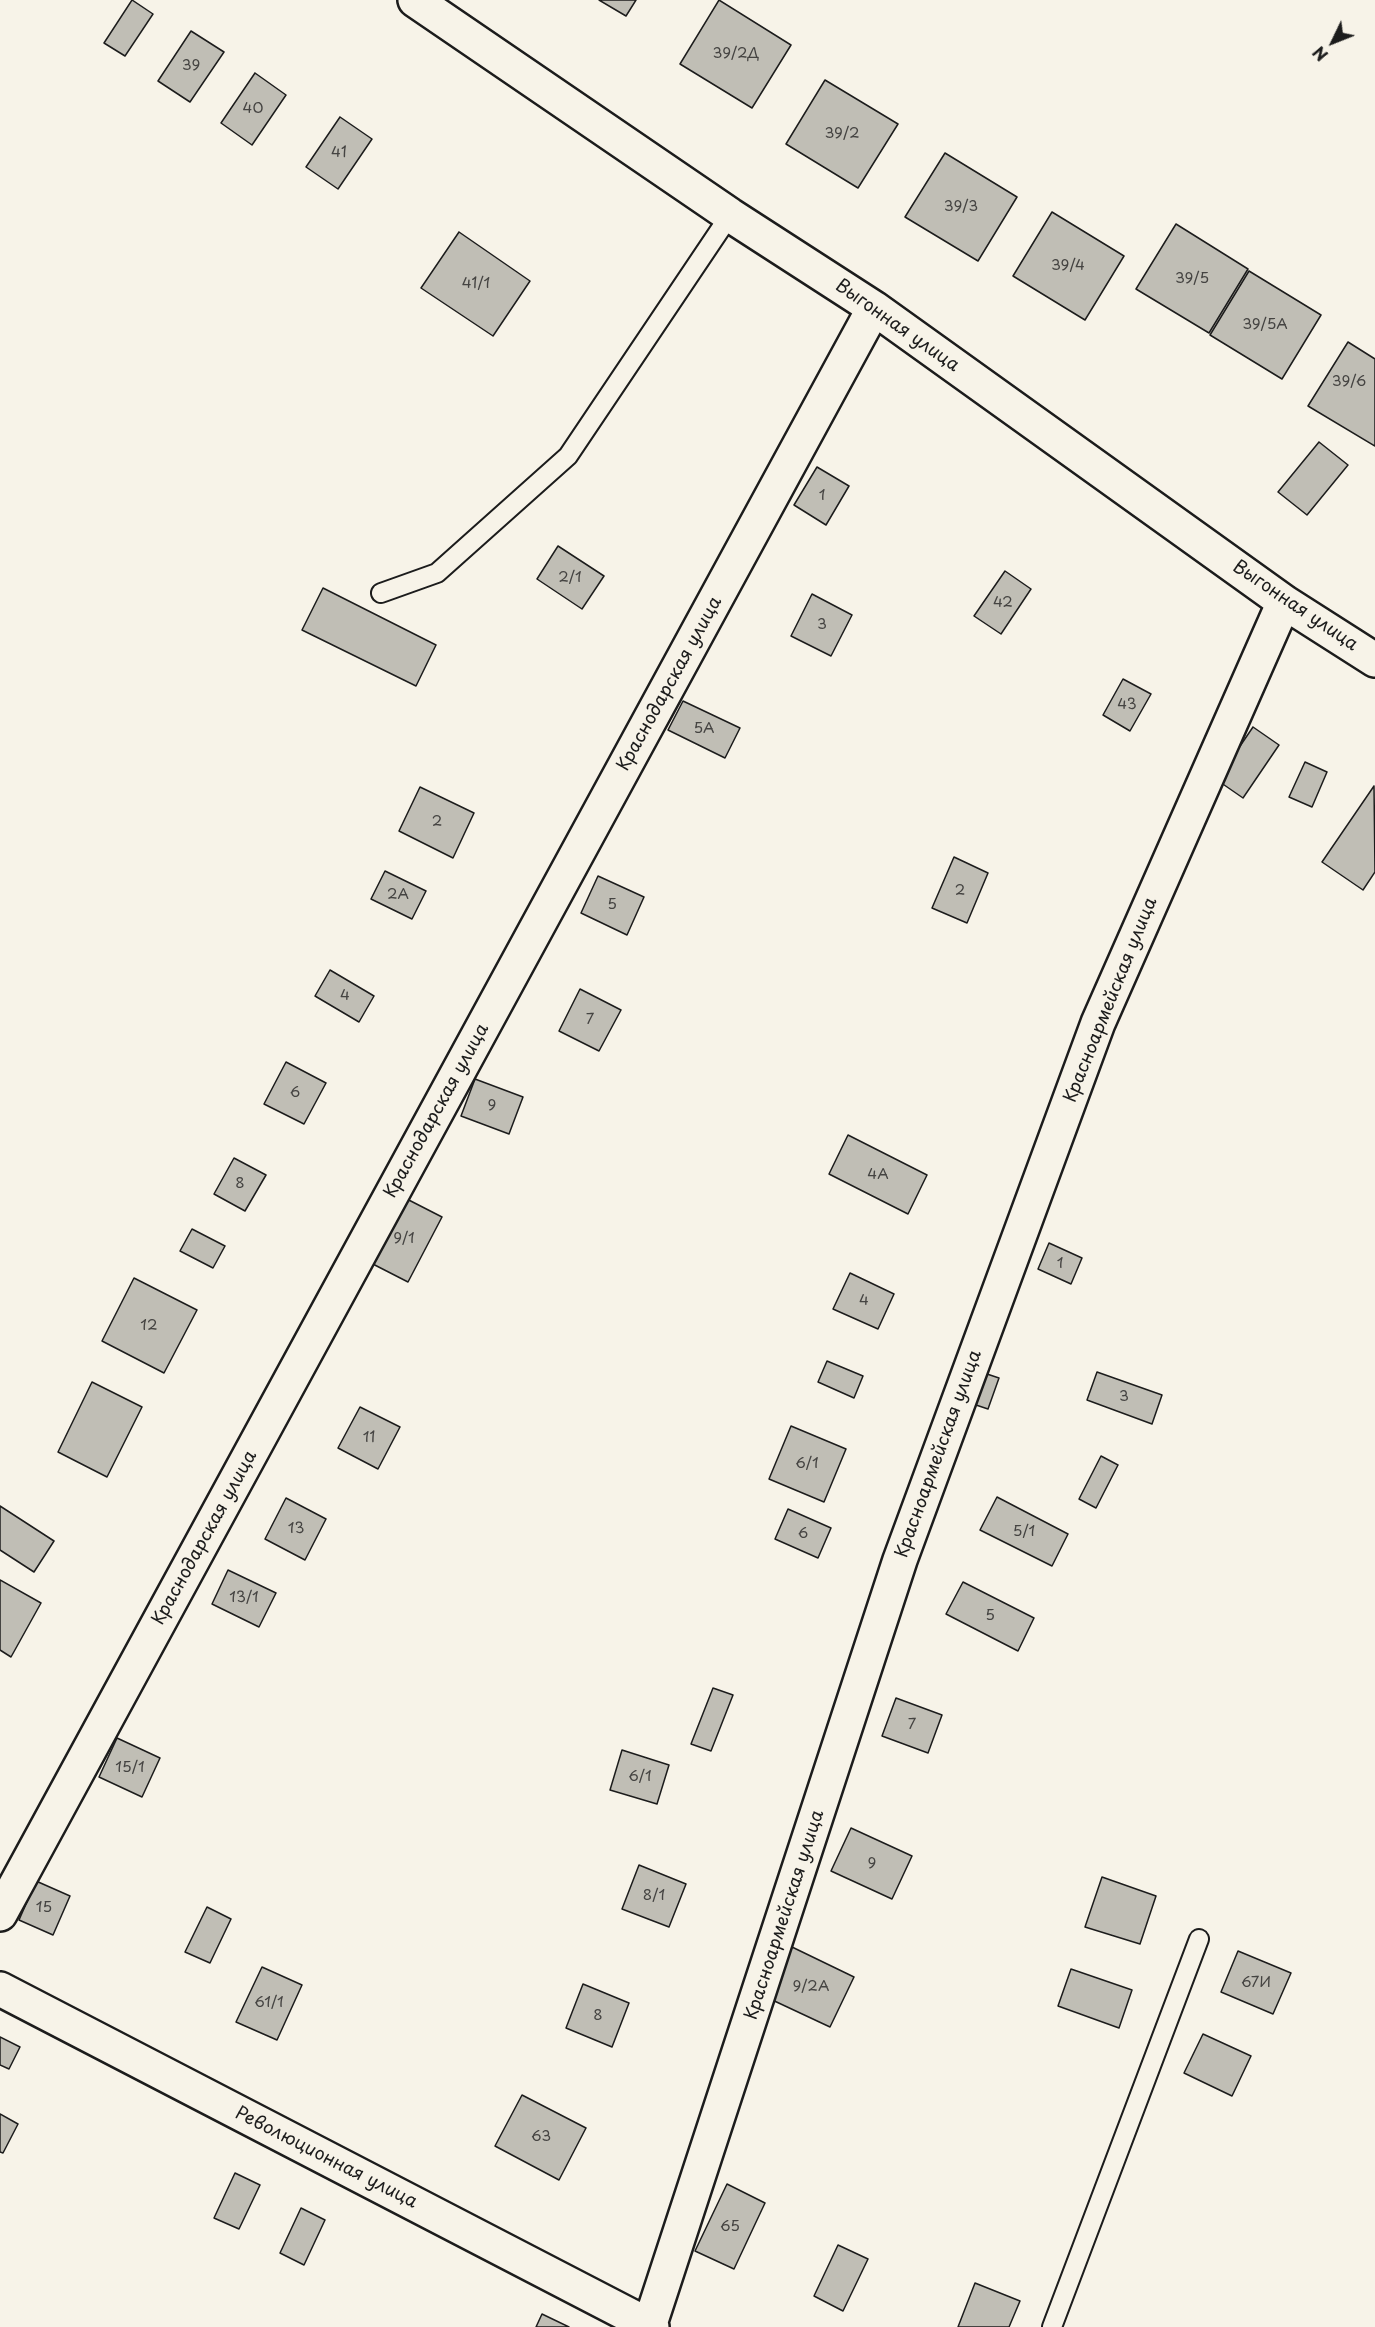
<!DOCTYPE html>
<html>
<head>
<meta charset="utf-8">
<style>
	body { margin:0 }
	#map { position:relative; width:1375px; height:2327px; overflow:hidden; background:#f7f3e8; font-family:"Playpen Sans",sans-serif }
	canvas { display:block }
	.north { position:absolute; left:1303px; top:12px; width:60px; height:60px; -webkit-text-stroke:4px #f7f3e8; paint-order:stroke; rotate:227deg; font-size:16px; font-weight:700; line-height:24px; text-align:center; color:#1c1c1c }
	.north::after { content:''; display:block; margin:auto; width:21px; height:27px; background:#1c1c1c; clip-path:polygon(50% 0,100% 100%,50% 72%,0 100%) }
</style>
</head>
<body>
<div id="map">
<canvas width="1375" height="2327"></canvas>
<div class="north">N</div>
</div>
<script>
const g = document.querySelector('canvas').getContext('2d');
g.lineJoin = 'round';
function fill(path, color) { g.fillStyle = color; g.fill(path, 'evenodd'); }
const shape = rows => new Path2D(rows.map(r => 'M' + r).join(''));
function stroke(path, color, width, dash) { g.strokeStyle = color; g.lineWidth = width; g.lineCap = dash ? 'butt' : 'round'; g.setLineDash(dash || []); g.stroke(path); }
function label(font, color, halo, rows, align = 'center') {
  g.font = font + ' "Playpen Sans",sans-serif'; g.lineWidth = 4.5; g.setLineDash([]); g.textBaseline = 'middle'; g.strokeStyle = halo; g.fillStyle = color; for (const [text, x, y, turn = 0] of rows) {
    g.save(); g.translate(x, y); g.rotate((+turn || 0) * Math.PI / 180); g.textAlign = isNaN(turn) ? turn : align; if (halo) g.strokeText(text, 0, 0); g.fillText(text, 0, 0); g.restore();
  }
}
const building = shape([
	[132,0,153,14,125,56,104,43,132,0],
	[599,0,636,0,626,16,599,0],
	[719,0,791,45,752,108,680,64,719,0],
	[191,31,224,52,190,102,158,81,191,31],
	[255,73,286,95,252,145,221,123,255,73],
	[825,80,898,124,858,188,786,144,825,80],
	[340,117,372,139,338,189,306,167,340,117],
	[945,153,1017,197,978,261,905,217,945,153],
	[1052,212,1124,256,1085,320,1013,276,1052,212],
	[1176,224,1248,269,1209,333,1136,289,1176,224],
	[459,232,530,281,493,336,421,288,459,232],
	[1249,271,1321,315,1282,379,1210,335,1249,271],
	[1348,342,1375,359,1375,446,1308,406,1348,342],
	[1319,442,1348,465,1307,515,1278,492,1319,442],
	[817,467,849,486,826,525,794,505,817,467],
	[558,546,604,576,582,609,537,579,558,546],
	[1005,571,1031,589,1001,634,974,616,1005,571],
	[323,588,436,645,416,686,302,630,323,588],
	[812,594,852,615,831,656,791,636,812,594],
	[1123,679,1151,694,1130,731,1103,715,1123,679],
	[683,701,740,728,725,758,668,730,683,701],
	[1253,727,1279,745,1243,798,1217,780,1253,727],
	[1305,762,1327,772,1312,807,1289,797,1305,762],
	[1374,786,1375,872,1363,890,1322,862,1374,786],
	[420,787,474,813,453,858,399,831,420,787],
	[954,857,988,873,967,923,932,908,954,857],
	[385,871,426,891,412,919,371,899,385,871],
	[598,876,644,897,627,935,581,913,598,876],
	[330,970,374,996,359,1022,315,996,330,970],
	[580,989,621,1010,599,1051,559,1031,580,989],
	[286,1062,326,1083,304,1124,264,1104,286,1062],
	[475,1079,523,1097,509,1134,461,1116,475,1079],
	[848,1135,927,1175,908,1214,829,1174,848,1135],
	[234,1158,266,1175,245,1211,214,1194,234,1158],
	[399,1195,442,1217,408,1282,365,1260,399,1195],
	[192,1229,225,1246,213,1268,180,1251,192,1229],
	[1049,1243,1082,1258,1071,1284,1038,1269,1049,1243],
	[850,1273,894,1294,878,1329,833,1309,850,1273],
	[134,1278,197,1310,164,1373,102,1341,134,1278],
	[827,1361,863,1376,854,1398,818,1382,827,1361],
	[969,1368,999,1378,988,1409,958,1399,969,1368],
	[1097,1372,1162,1395,1152,1424,1087,1400,1097,1372],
	[92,1382,142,1407,107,1477,58,1452,92,1382],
	[360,1407,400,1427,378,1469,338,1448,360,1407],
	[791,1426,846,1449,824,1502,769,1479,791,1426],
	[1101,1456,1118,1465,1096,1508,1079,1499,1101,1456],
	[997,1497,1068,1534,1052,1566,980,1530,997,1497],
	[286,1498,326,1519,305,1560,265,1539,286,1498],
	[0,1506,54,1541,34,1572,0,1550,0,1506],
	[788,1509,831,1528,818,1558,775,1539,788,1509],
	[228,1570,276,1593,259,1627,212,1604,228,1570],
	[0,1580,41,1603,11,1657,0,1650,0,1580],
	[963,1582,1034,1618,1018,1651,946,1614,963,1582],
	[713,1688,733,1695,711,1751,691,1744,713,1688],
	[896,1698,942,1715,928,1753,882,1736,896,1698],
	[117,1738,160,1758,142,1797,99,1777,117,1738],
	[622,1750,669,1765,657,1804,610,1790,622,1750],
	[851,1828,912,1856,892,1899,831,1871,851,1828],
	[639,1865,686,1884,669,1927,622,1909,639,1865],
	[1102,1877,1156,1896,1140,1944,1085,1927,1102,1877],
	[36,1881,70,1896,53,1935,19,1920,36,1881],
	[207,1907,231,1919,210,1963,185,1952,207,1907],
	[792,1947,854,1977,830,2027,768,1998,792,1947],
	[1238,1951,1291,1973,1273,2014,1221,1992,1238,1951],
	[262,1967,302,1985,277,2040,236,2022,262,1967],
	[1071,1969,1132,1990,1119,2028,1058,2006,1071,1969],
	[583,1984,629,2003,612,2047,566,2028,583,1984],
	[1203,2034,1251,2056,1232,2096,1184,2073,1203,2034],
	[0,2037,20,2047,9,2069,0,2065,0,2037],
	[522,2095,586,2128,559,2180,495,2146,522,2095],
	[0,2114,18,2124,3,2153,0,2152,0,2114],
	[235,2173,260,2185,239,2229,214,2218,235,2173],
	[727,2184,765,2203,734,2269,695,2251,727,2184],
	[301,2208,325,2220,304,2265,280,2253,301,2208],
	[838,2245,868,2259,843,2311,814,2296,838,2245],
	[975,2283,1020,2301,1009,2327,958,2327,975,2283],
	[542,2314,569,2327,536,2327,542,2314]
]);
fill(building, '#c0beb5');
stroke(building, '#1c1c1c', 1.5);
const lane = shape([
	[381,593,437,573,568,456,730,215],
	[1052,2327,1199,1939]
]);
const street = shape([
	[415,0,730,215,874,308,1284,602,1375,660],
	[0,1914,874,308],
	[0,1989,652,2327],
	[649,2327,900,1560,1098,1023,1284,602]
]);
stroke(lane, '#1c1c1c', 22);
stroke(street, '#1c1c1c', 38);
stroke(lane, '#f7f3e8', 18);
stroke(street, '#f7f3e8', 33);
label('15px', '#454442', null, [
	["39/2Д",736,54],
	["39",191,66],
	["40",253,109],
	["39/2",842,134],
	["41",339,153],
	["39/3",961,207],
	["39/4",1068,266],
	["39/5",1192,279],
	["41/1",476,284],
	["39/5А",1265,325],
	["39/6",1349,382],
	["1",822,496],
	["2/1",570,578],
	["42",1003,603],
	["3",822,625],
	["43",1127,705],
	["5А",704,729],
	["2",437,822],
	["2",960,891],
	["2А",398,895],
	["5",612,905],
	["4",345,996],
	["7",590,1020],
	["6",295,1093],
	["9",492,1106],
	["4А",878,1175],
	["8",240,1184],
	["9/1",404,1239],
	["1",1060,1264],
	["4",864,1301],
	["12",149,1326],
	["3",1124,1397],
	["11",369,1438],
	["6/1",807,1464],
	["13",296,1529],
	["5/1",1024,1532],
	["6",803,1534],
	["13/1",244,1598],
	["5",990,1616],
	["7",912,1725],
	["15/1",130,1768],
	["6/1",640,1777],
	["9",872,1864],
	["8/1",654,1896],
	["15",44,1908],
	["67И",1256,1983],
	["9/2А",811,1987],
	["61/1",269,2003],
	["8",598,2016],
	["63",541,2137],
	["65",730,2227]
]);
label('18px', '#1c1c1c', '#f7f3e8', [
	["Выгонная улица",897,326,35],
	["Выгонная улица",1295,606,34],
	["Краснодарская улица",670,684,-61],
	["Красноармейская улица",1111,1000,-68],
	["Краснодарская улица",437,1111,-61],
	["Красноармейская улица",939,1454,-70],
	["Краснодарская улица",205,1538,-61],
	["Красноармейская улица",785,1915,-72],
	["Революционная улица",326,2158,27]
]);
</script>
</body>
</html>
